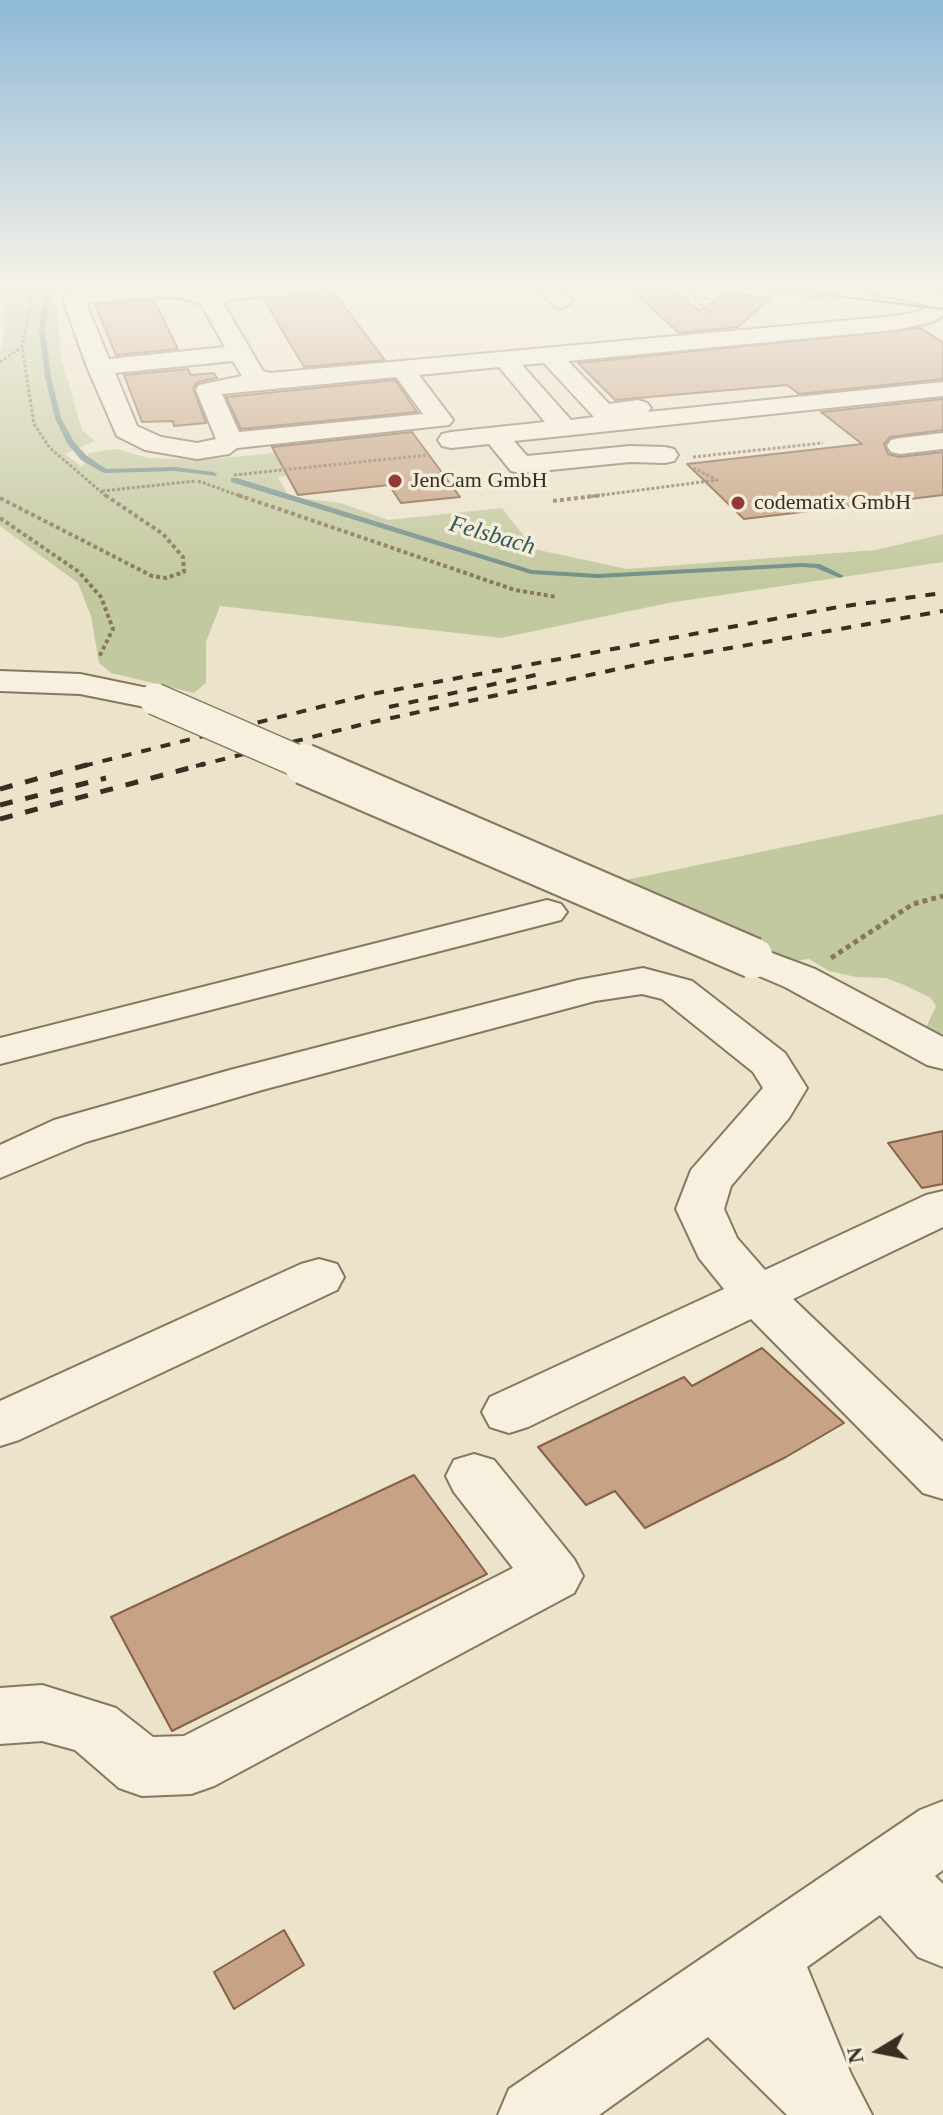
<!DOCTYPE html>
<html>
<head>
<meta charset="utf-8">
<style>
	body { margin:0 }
	#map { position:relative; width:943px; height:2115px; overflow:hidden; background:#ece3cb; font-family:Georgia,serif }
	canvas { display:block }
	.north { position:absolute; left:839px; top:2011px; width:80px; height:80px; -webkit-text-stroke:6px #f4edda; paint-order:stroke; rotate:260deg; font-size:22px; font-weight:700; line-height:32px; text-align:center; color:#392e22 }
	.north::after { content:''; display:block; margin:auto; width:28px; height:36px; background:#392e22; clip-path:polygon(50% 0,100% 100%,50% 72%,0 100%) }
</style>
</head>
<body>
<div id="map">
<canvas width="943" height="2115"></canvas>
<div class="north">N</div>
</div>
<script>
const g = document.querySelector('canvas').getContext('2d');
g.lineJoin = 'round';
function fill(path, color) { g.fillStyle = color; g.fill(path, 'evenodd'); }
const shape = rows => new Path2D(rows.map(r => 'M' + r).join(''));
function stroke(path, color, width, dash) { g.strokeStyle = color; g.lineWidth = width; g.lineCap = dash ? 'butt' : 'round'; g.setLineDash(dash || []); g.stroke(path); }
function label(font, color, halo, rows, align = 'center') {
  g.font = font + ' Georgia,serif'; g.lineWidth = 7; g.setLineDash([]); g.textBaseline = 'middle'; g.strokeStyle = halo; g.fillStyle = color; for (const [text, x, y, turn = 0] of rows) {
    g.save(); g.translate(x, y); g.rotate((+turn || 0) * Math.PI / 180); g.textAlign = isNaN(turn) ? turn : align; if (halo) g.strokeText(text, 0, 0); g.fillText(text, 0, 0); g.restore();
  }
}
fill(shape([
	[0,286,61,286,57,304,61,357,82,430,95,441,65,454,82,467,89,453,117,449,148,458,200,460,338,447,317,471,278,477,289,497,341,503,388,520,502,508,534,549,627,569,876,550,943,534,943,562,668,603,501,638,220,606,206,642,206,683,194,693,111,673,99,663,91,616,78,583,0,526,0,353,5,330],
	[943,814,943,1039,926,1028,936,1006,931,998,904,985,886,978,856,977,829,971,809,959,795,961,765,948,769,944,621,881]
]), '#c3c99f');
fill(shape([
	[46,286,52,286,45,330,51,377,61,418,74,442,87,456,106,469,175,467,213,472,217,474,216,476,175,471,104,473,81,460,67,443,55,418,45,377,39,330,46,286],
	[231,478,237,478,532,570,598,574,801,563,820,564,844,576,840,578,816,568,801,567,598,578,531,574,231,482,231,478]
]), '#728f89');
const building = shape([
	[627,286,669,286,699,311,728,292,770,299,738,327,679,333,627,286],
	[323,289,331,289,385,360,304,367,264,300,311,296,323,289],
	[154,300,178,349,116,355,95,305,154,300],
	[921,328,943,343,943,379,799,394,787,385,615,400,578,363,921,328],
	[188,369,191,375,214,373,217,378,198,382,193,388,206,423,174,426,173,421,142,422,124,375,188,369],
	[395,380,417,412,241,429,226,397,395,380],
	[943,399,943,430,890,437,884,444,888,454,899,457,943,452,943,495,744,519,687,464,862,444,821,412,943,399],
	[412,432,460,497,401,503,389,485,298,495,272,447,412,432],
	[943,1131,943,1184,922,1188,888,1143,943,1131],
	[762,1348,844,1423,786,1457,645,1528,615,1491,586,1505,538,1447,684,1377,692,1386,762,1348],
	[414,1475,487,1574,172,1731,111,1617,414,1475],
	[284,1930,304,1965,234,2009,214,1972,284,1930]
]);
fill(building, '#c7a284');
stroke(building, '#856248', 2);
const minor = shape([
	[130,286,183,286,210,293,238,286,321,286,318,291,310,293,231,299,223,303,263,371,270,373,895,316,918,312,928,305,862,291,859,286,898,286,943,295,943,315,933,322,895,330,568,361,609,404,638,400,647,403,651,408,648,412,943,382,943,396,514,441,527,456,630,446,665,447,674,449,678,455,674,461,665,463,630,462,520,473,511,471,489,444,451,448,442,446,438,440,442,434,451,432,545,422,499,367,419,375,453,420,449,425,237,448,229,454,197,459,145,450,117,436,87,367,63,300,66,295,82,289,130,286],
	[155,297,178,297,201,304,225,347,109,359,86,303,155,297],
	[233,361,242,376,199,385,196,390,216,439,197,443,161,437,137,426,115,373,233,361],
	[544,363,594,417,571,420,522,365,544,363],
	[396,377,423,414,239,432,222,394,396,377],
	[535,286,558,286,573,301,562,308,554,306,535,286],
	[943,433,943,449,900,454,891,452,887,446,891,440,900,438,943,433],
	[0,671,80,674,167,692,172,699,167,706,155,709,80,694,0,691,0,671],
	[547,900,561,904,567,912,561,920,0,1064,0,1038,547,900],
	[753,946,815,969,943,1037,943,1069,927,1065,785,987,738,967,732,958,738,949,753,946],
	[643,968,692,981,785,1053,807,1088,789,1118,731,1186,724,1209,737,1238,765,1270,926,1195,943,1191,943,1227,793,1299,943,1442,943,1499,923,1493,751,1319,528,1427,509,1433,490,1427,482,1412,490,1397,724,1289,699,1258,676,1209,691,1170,763,1088,753,1072,662,999,642,994,595,1001,262,1090,86,1142,0,1178,0,1145,54,1120,230,1070,578,980,643,968],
	[319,1259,337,1264,344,1277,337,1290,19,1440,0,1446,0,1401,301,1264,319,1259],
	[474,1454,494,1460,574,1559,583,1576,574,1593,214,1786,191,1794,142,1796,119,1788,75,1750,42,1741,0,1744,0,1688,42,1685,116,1708,153,1737,184,1736,513,1568,454,1492,446,1476,454,1460,474,1454],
	[943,1801,943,1870,935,1876,943,1884,943,1967,918,1957,880,1915,807,1967,851,2074,872,2115,787,2115,708,2037,599,2115,498,2115,509,2089,920,1810,943,1801]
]);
stroke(minor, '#887760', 4);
stroke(shape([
	[34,286,22,347,34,424,50,448,107,497],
	[739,286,829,299],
	[792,286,843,293],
	[696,288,693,297,718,300],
	[683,297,693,297,711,312],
	[0,362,22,347],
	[693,457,823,443],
	[234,475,427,455],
	[198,481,243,497],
	[102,491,196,481],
	[587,497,717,480,694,468]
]), '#887760', 3, [3, 2]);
stroke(shape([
	[238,495,515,590,557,597],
	[0,498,152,576,166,578,184,572,183,557,163,534,105,495],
	[553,501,603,495],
	[0,518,79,572,101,597,113,629,99,657]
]), '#887760', 4, [4, 3]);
stroke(shape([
	[831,958,913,904,943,896]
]), '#887760', 5, [5, 4]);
fill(minor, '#f7f0de');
stroke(shape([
	[757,286,943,309]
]), '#392e22', 2);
stroke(shape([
	[389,707,545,673],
	[83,766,372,694,838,607,943,593],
	[196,766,368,723,650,662,943,611]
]), '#392e22', 4, [10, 10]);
stroke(shape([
	[0,789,90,764],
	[0,805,106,778],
	[0,819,204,764]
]), '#392e22', 5, [13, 13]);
const minorBridgeFar1 = shape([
	[155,699,309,766]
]);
const minorBridge = shape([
	[304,764,753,958]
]);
stroke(minorBridgeFar1, '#887760', 34, []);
stroke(minorBridge, '#887760', 44, []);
stroke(minorBridgeFar1, '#f7f0de', 31);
stroke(minorBridge, '#f7f0de', 40);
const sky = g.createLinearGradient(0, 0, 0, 582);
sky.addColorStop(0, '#8fb9d6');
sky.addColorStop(0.49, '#f6f2e8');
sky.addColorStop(1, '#f6f2e800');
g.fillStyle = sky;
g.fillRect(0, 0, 943, 582);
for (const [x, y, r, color] of [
	[395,481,8,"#923835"],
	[738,503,8,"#923835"]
]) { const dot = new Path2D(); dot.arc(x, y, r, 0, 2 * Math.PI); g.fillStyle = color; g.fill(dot); stroke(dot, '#f4edda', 3); }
label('22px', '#392e22', '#f4edda', [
	["JenCam GmbH",411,481],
	["codematix GmbH",754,503]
], 'left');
label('italic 24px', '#335857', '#f4edda', [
	["Felsbach",492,536,16]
]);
</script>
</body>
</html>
